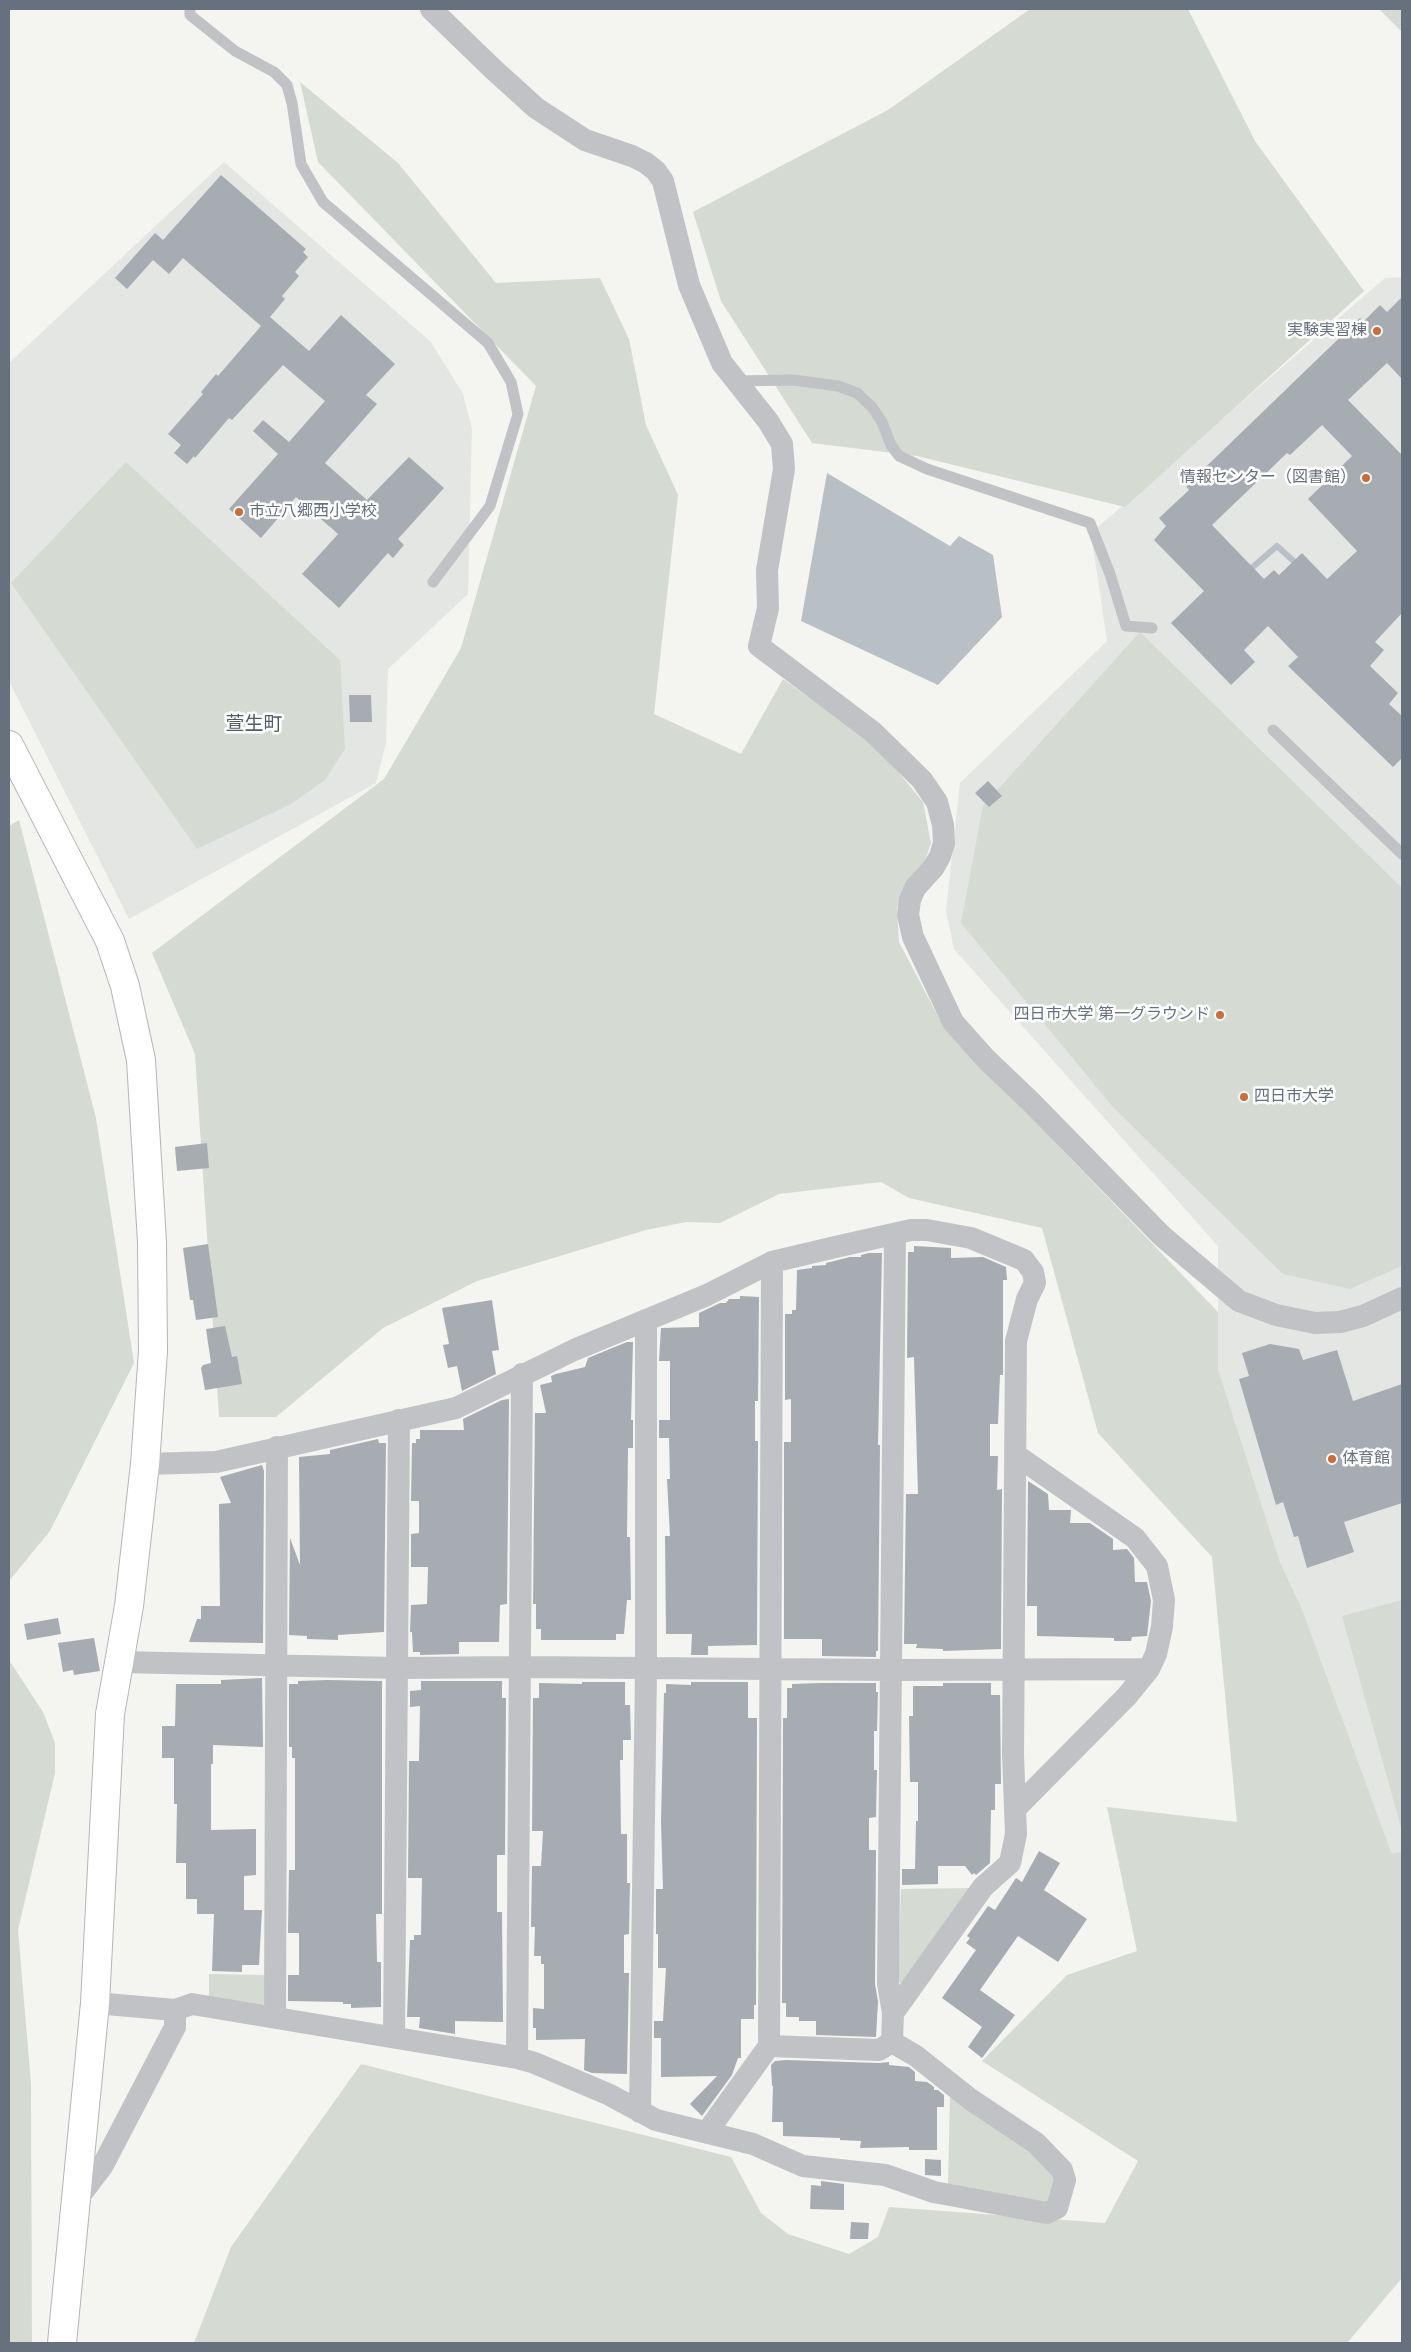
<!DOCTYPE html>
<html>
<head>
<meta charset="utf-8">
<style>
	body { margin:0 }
	#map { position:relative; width:1411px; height:2352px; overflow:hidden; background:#f4f4f1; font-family:Arial,sans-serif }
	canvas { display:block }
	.frame { position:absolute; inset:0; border:10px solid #67717e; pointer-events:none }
</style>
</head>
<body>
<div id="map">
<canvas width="1411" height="2352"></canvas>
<div class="frame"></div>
</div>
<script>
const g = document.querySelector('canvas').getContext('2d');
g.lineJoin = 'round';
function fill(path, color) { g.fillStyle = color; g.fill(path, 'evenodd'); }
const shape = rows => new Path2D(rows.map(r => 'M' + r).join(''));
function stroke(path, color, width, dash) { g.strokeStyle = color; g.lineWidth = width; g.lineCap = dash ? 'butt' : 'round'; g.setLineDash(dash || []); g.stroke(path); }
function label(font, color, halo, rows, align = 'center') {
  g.font = font + ' Arial,"Noto Sans JP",sans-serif'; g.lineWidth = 5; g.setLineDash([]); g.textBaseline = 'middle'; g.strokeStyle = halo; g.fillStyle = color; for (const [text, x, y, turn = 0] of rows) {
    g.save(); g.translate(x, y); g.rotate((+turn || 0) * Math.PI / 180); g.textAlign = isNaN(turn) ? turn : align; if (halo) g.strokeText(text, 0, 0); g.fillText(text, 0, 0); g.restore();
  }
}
fill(shape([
	[224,162,431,342,463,394,472,429,468,594,388,669,386,743,376,783,129,919,9,681,9,363],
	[1402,277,1402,1851,1392,1854,1302,1609,1280,1562,1218,1369,1218,1246,954,949,946,911,960,783,1107,641,1091,533,1385,278]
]), '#e4e6e4');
fill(shape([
	[1030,9,1188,9,1255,141,1364,291,1125,507,917,456,812,443,721,301,693,212,888,110],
	[1379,9,1402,9,1402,32],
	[300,82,398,163,496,283,600,278,629,339,646,425,678,495,654,714,741,754,783,679,876,745,923,802,931,843,925,861,906,883,897,908,899,942,943,1026,1218,1312,1218,1369,1280,1562,1302,1609,1392,1854,1402,1851,1402,2278,1347,2343,194,2343,231,2247,361,2064,731,2157,761,2213,788,2234,849,2254,878,2237,889,2207,1105,2223,1138,2161,982,2061,1067,1975,1137,1951,1107,1807,1237,1822,1212,1557,1098,1433,1042,1228,909,1198,881,1182,779,1194,720,1223,686,1222,646,1230,477,1281,383,1328,276,1417,219,1417,195,1054,152,953,384,779,461,648,536,386,318,162],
	[126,462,340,660,345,749,325,780,291,804,197,849,11,583],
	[1140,632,1402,888,1402,1266,1350,1289,1283,1274,1113,1107,961,923,983,806],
	[19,820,96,1118,134,1363,50,1531,9,1581,9,826],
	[1402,1600,1402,1831,1342,1616],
	[9,1660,43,1712,55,1743,55,1773,18,1930,31,2084,32,2343,9,2343],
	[972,1888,905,1986,898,1981,901,1889],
	[209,1974,266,1975,264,2004,259,2006,209,1998],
	[950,2096,1031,2151,1056,2177,1050,2203,948,2184]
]), '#d5dad2');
fill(shape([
	[827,473,950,546,959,536,993,555,1002,617,938,685,801,621]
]), '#b9c0c5');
stroke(shape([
	[1247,572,1277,546,1299,566]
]), '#b9c0c5', 6);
fill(shape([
	[221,175,306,249,303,252,308,257,295,272,299,276,282,296,285,299,270,317,309,351,341,315,395,364,366,395,377,404,325,463,367,500,409,457,444,488,398,539,404,545,393,558,388,553,339,608,302,574,338,534,296,497,261,538,229,509,278,454,253,431,263,420,289,442,325,401,283,365,232,420,229,418,195,458,194,456,187,464,174,453,181,445,168,434,203,394,201,392,216,374,218,376,261,326,183,258,169,274,153,260,127,289,115,278,155,233,163,240],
	[1402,297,1402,379,1387,363,1348,400,1402,455,1402,613,1375,642,1384,650,1370,666,1398,693,1389,704,1402,716,1402,758,1393,767,1288,666,1298,657,1268,626,1244,650,1255,662,1231,685,1171,623,1204,591,1154,540,1166,526,1159,518,1189,490,1186,486,1360,318,1364,321,1380,305,1387,312],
	[1322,425,1352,456,1308,499,1357,551,1327,579,1302,553,1279,575,1274,570,1264,579,1212,525,1287,453,1290,455],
	[349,695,371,695,372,722,350,722],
	[988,781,1002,796,989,807,975,793],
	[207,1143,209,1168,177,1171,175,1147],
	[208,1244,218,1317,196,1320,193,1300,190,1300,183,1248],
	[914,1246,951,1248,951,1258,983,1257,1006,1267,1007,1280,1003,1280,1003,1375,1000,1375,998,1424,990,1424,990,1456,998,1456,997,1490,1002,1489,1001,1649,943,1651,943,1649,916,1648,917,1644,904,1644,906,1494,918,1494,914,1357,907,1358,908,1252,914,1252],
	[869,1253,882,1253,878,1445,880,1445,878,1651,876,1651,876,1657,822,1656,822,1639,784,1639,784,1442,791,1442,791,1399,785,1400,785,1314,792,1314,792,1310,796,1310,797,1270,812,1268,812,1266,826,1265,826,1263,850,1257,861,1257,861,1255],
	[740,1296,759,1297,758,1401,755,1401,755,1441,758,1441,757,1645,708,1646,708,1655,691,1655,692,1634,666,1634,665,1536,670,1536,667,1479,670,1479,669,1438,659,1438,659,1420,670,1420,670,1361,659,1361,661,1328,699,1327,699,1313,720,1303,726,1303,729,1299,740,1299],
	[492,1300,499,1350,492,1351,496,1374,462,1391,457,1366,448,1368,443,1345,449,1344,442,1308],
	[225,1326,232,1357,237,1356,242,1384,205,1390,201,1368,203,1365,211,1363,206,1329],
	[627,1342,633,1342,631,1420,633,1420,633,1448,628,1448,627,1537,630,1537,631,1600,627,1600,624,1634,616,1634,616,1640,541,1640,541,1629,536,1629,536,1604,533,1604,535,1413,546,1413,540,1385,552,1382,551,1376,556,1374,585,1367,588,1358],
	[1270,1344,1299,1349,1303,1360,1337,1350,1353,1401,1402,1384,1402,1503,1344,1522,1354,1552,1307,1568,1298,1536,1294,1537,1283,1502,1276,1505,1239,1379,1249,1376,1242,1353],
	[509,1399,507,1604,500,1605,499,1642,459,1642,459,1654,420,1655,420,1652,413,1652,412,1632,410,1632,411,1605,427,1604,428,1567,411,1567,411,1534,419,1533,419,1501,411,1501,412,1443,416,1443,416,1439,420,1439,420,1430,464,1430,463,1419,502,1400],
	[378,1439,379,1443,386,1443,384,1632,338,1635,338,1640,307,1639,307,1636,289,1635,290,1538,300,1565,299,1457,330,1454,330,1450],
	[262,1465,264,1471,263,1643,189,1642,197,1619,201,1619,201,1606,220,1606,219,1504,231,1503,220,1477],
	[1028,1481,1048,1494,1049,1510,1071,1510,1070,1523,1090,1523,1113,1539,1113,1550,1127,1549,1134,1558,1135,1582,1147,1582,1151,1601,1147,1636,1132,1637,1131,1641,1114,1641,1114,1638,1037,1636,1037,1606,1027,1606],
	[58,1618,61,1634,27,1640,24,1624],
	[94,1638,100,1671,74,1675,73,1670,63,1672,58,1643],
	[262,1678,263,1747,213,1745,213,1764,211,1764,211,1830,256,1829,256,1875,244,1876,244,1910,262,1910,259,1965,242,1965,242,1972,212,1971,214,1914,197,1914,197,1899,186,1899,186,1863,176,1863,177,1804,174,1804,174,1758,162,1758,162,1726,175,1726,176,1684,221,1684,221,1680],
	[327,1680,382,1681,382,1914,376,1914,377,1962,381,1962,381,2007,351,2008,351,2004,343,2004,343,2002,288,2001,288,1975,299,1975,299,1933,288,1933,289,1870,295,1870,295,1758,292,1758,292,1747,289,1747,289,1684,298,1684,298,1681],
	[421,1681,502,1681,502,1698,506,1698,505,1855,497,1855,497,1912,502,1912,503,2022,455,2021,455,2034,419,2028,420,2017,407,2017,410,1940,414,1940,414,1935,421,1935,422,1878,408,1878,409,1761,419,1761,420,1706,410,1707,410,1691,421,1690],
	[582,1682,625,1682,625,1705,630,1705,631,1740,623,1740,623,1760,620,1760,621,1834,627,1834,627,1883,630,1883,629,1934,624,1935,624,1973,629,1973,627,2074,592,2073,584,2070,585,2039,536,2040,536,2028,533,2028,533,2008,544,2009,544,1964,541,1964,541,1956,534,1956,535,1927,531,1927,532,1866,541,1866,543,1831,532,1831,533,1698,539,1698,539,1683,582,1684],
	[691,1682,748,1682,748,1718,757,1718,756,2005,754,2005,754,2019,741,2019,741,2058,738,2058,732,2075,702,2116,690,2104,717,2076,661,2077,661,2038,654,2038,654,2021,663,2021,666,1968,658,1968,658,1934,656,1934,656,1889,663,1889,661,1822,664,1693,666,1693,666,1684,691,1685],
	[821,1683,876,1683,876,1692,878,1692,877,1731,874,1731,874,1770,877,1770,876,1817,869,1818,869,1850,876,1850,875,1984,878,2002,876,2037,816,2035,816,2021,799,2021,799,2017,786,2017,786,2003,782,2003,783,1718,787,1718,787,1688,792,1688,792,1684],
	[943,1683,991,1683,991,1695,1000,1695,1001,1784,995,1784,995,1810,991,1810,990,1863,976,1875,974,1873,972,1875,965,1866,938,1866,938,1884,902,1885,902,1869,915,1869,916,1821,918,1821,918,1782,910,1782,909,1716,913,1716,913,1686,943,1686],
	[1039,1851,1060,1863,1044,1890,1087,1919,1058,1962,1018,1936,980,1990,1015,2015,982,2058,968,2047,982,2027,942,1998,976,1950,966,1943,970,1938,967,1936,988,1906,995,1910,1016,1878,1022,1882],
	[786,2060,879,2063,889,2062,889,2065,909,2067,915,2072,915,2081,927,2082,934,2087,934,2090,938,2090,944,2095,944,2107,937,2107,937,2150,909,2150,909,2147,860,2148,861,2141,840,2140,840,2138,783,2136,783,2122,772,2122,773,2086,772,2086,771,2065,775,2061],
	[925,2159,941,2160,941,2176,925,2175],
	[821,2181,844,2184,844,2210,810,2209,811,2185,821,2186],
	[851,2222,869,2223,868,2239,850,2239]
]), '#a7acb2');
const secondary = shape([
	[9,745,110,941,125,986,141,1060,152,1242,153,1351,145,1464,129,1606,110,1714,95,2003,62,2343]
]);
stroke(secondary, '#b2b6ba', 30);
stroke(shape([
	[190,9,190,15,235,51,274,72,287,85,292,103,301,164,323,202,488,343,511,382,518,414,490,506,433,582],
	[735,381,793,380,838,386,857,393,872,407,882,422,891,445,899,456,927,469,1090,523,1110,574,1126,626,1152,628],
	[1273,730,1402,854]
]), '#c0c2c5', 11);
stroke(shape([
	[431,9,493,69,536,108,585,140,632,156,646,163,656,171,663,181,689,285,722,363,768,421,782,444,784,469,767,570,768,608,759,646,873,732,922,780,937,802,943,825,944,843,940,856,934,867,915,888,910,900,908,915,913,937,953,1022,986,1059,1031,1102,1162,1236,1239,1301,1276,1315,1315,1323,1340,1322,1363,1316,1402,1298],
	[145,1464,216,1462,456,1408,574,1350,707,1295,772,1262,831,1248,911,1230,927,1230,971,1238,1024,1260,1033,1272,1035,1283,1027,1299,1016,1341,1013,1755,1016,1834,1010,1863,983,1887,893,2013,892,2042],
	[119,1662,398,1668,521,1667,892,1670,1149,1669],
	[1015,1809,1127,1696,1149,1669,1156,1654,1162,1627,1164,1600,1157,1566,1135,1538,1016,1455],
	[95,2003,175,2010,192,2004,517,2058,535,2063,608,2094,656,2120,753,2144,803,2166,885,2175,934,2192,1047,2213,1057,2208,1065,2180,1062,2170,1036,2143,970,2099,916,2056,892,2042],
	[893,2013,888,1984,895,1234],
	[275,2017,277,1447],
	[394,2037,399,1420],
	[769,2046,772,1262],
	[517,2058,522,1374],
	[640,2112,646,1669,646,1320],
	[707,2132,769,2046,879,2050,892,2042],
	[78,2198,103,2165,175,2027,175,2010]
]), '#c0c2c5', 22);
stroke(secondary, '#fff', 28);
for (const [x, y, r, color] of [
	[1377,331,5,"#cd6c38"],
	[1366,478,5,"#cd6c38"],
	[239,512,5,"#cd6c38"],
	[1220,1015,5,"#cd6c38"],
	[1244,1097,5,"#cd6c38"],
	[1332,1459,5,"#cd6c38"]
]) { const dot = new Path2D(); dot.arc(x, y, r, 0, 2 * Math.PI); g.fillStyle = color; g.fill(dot); stroke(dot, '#fff', 2); }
label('16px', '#67717e', '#fff', [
	["実験実習棟",1367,331],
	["情報センター（図書館）",1356,478],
	["市立八郷西小学校",249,512,"left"],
	["四日市大学 第一グラウンド",1210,1015],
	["四日市大学",1254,1097,"left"],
	["体育館",1342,1459,"left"]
], 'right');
label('19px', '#545b64', '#fff', [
	["萱生町",254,725]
]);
</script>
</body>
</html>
